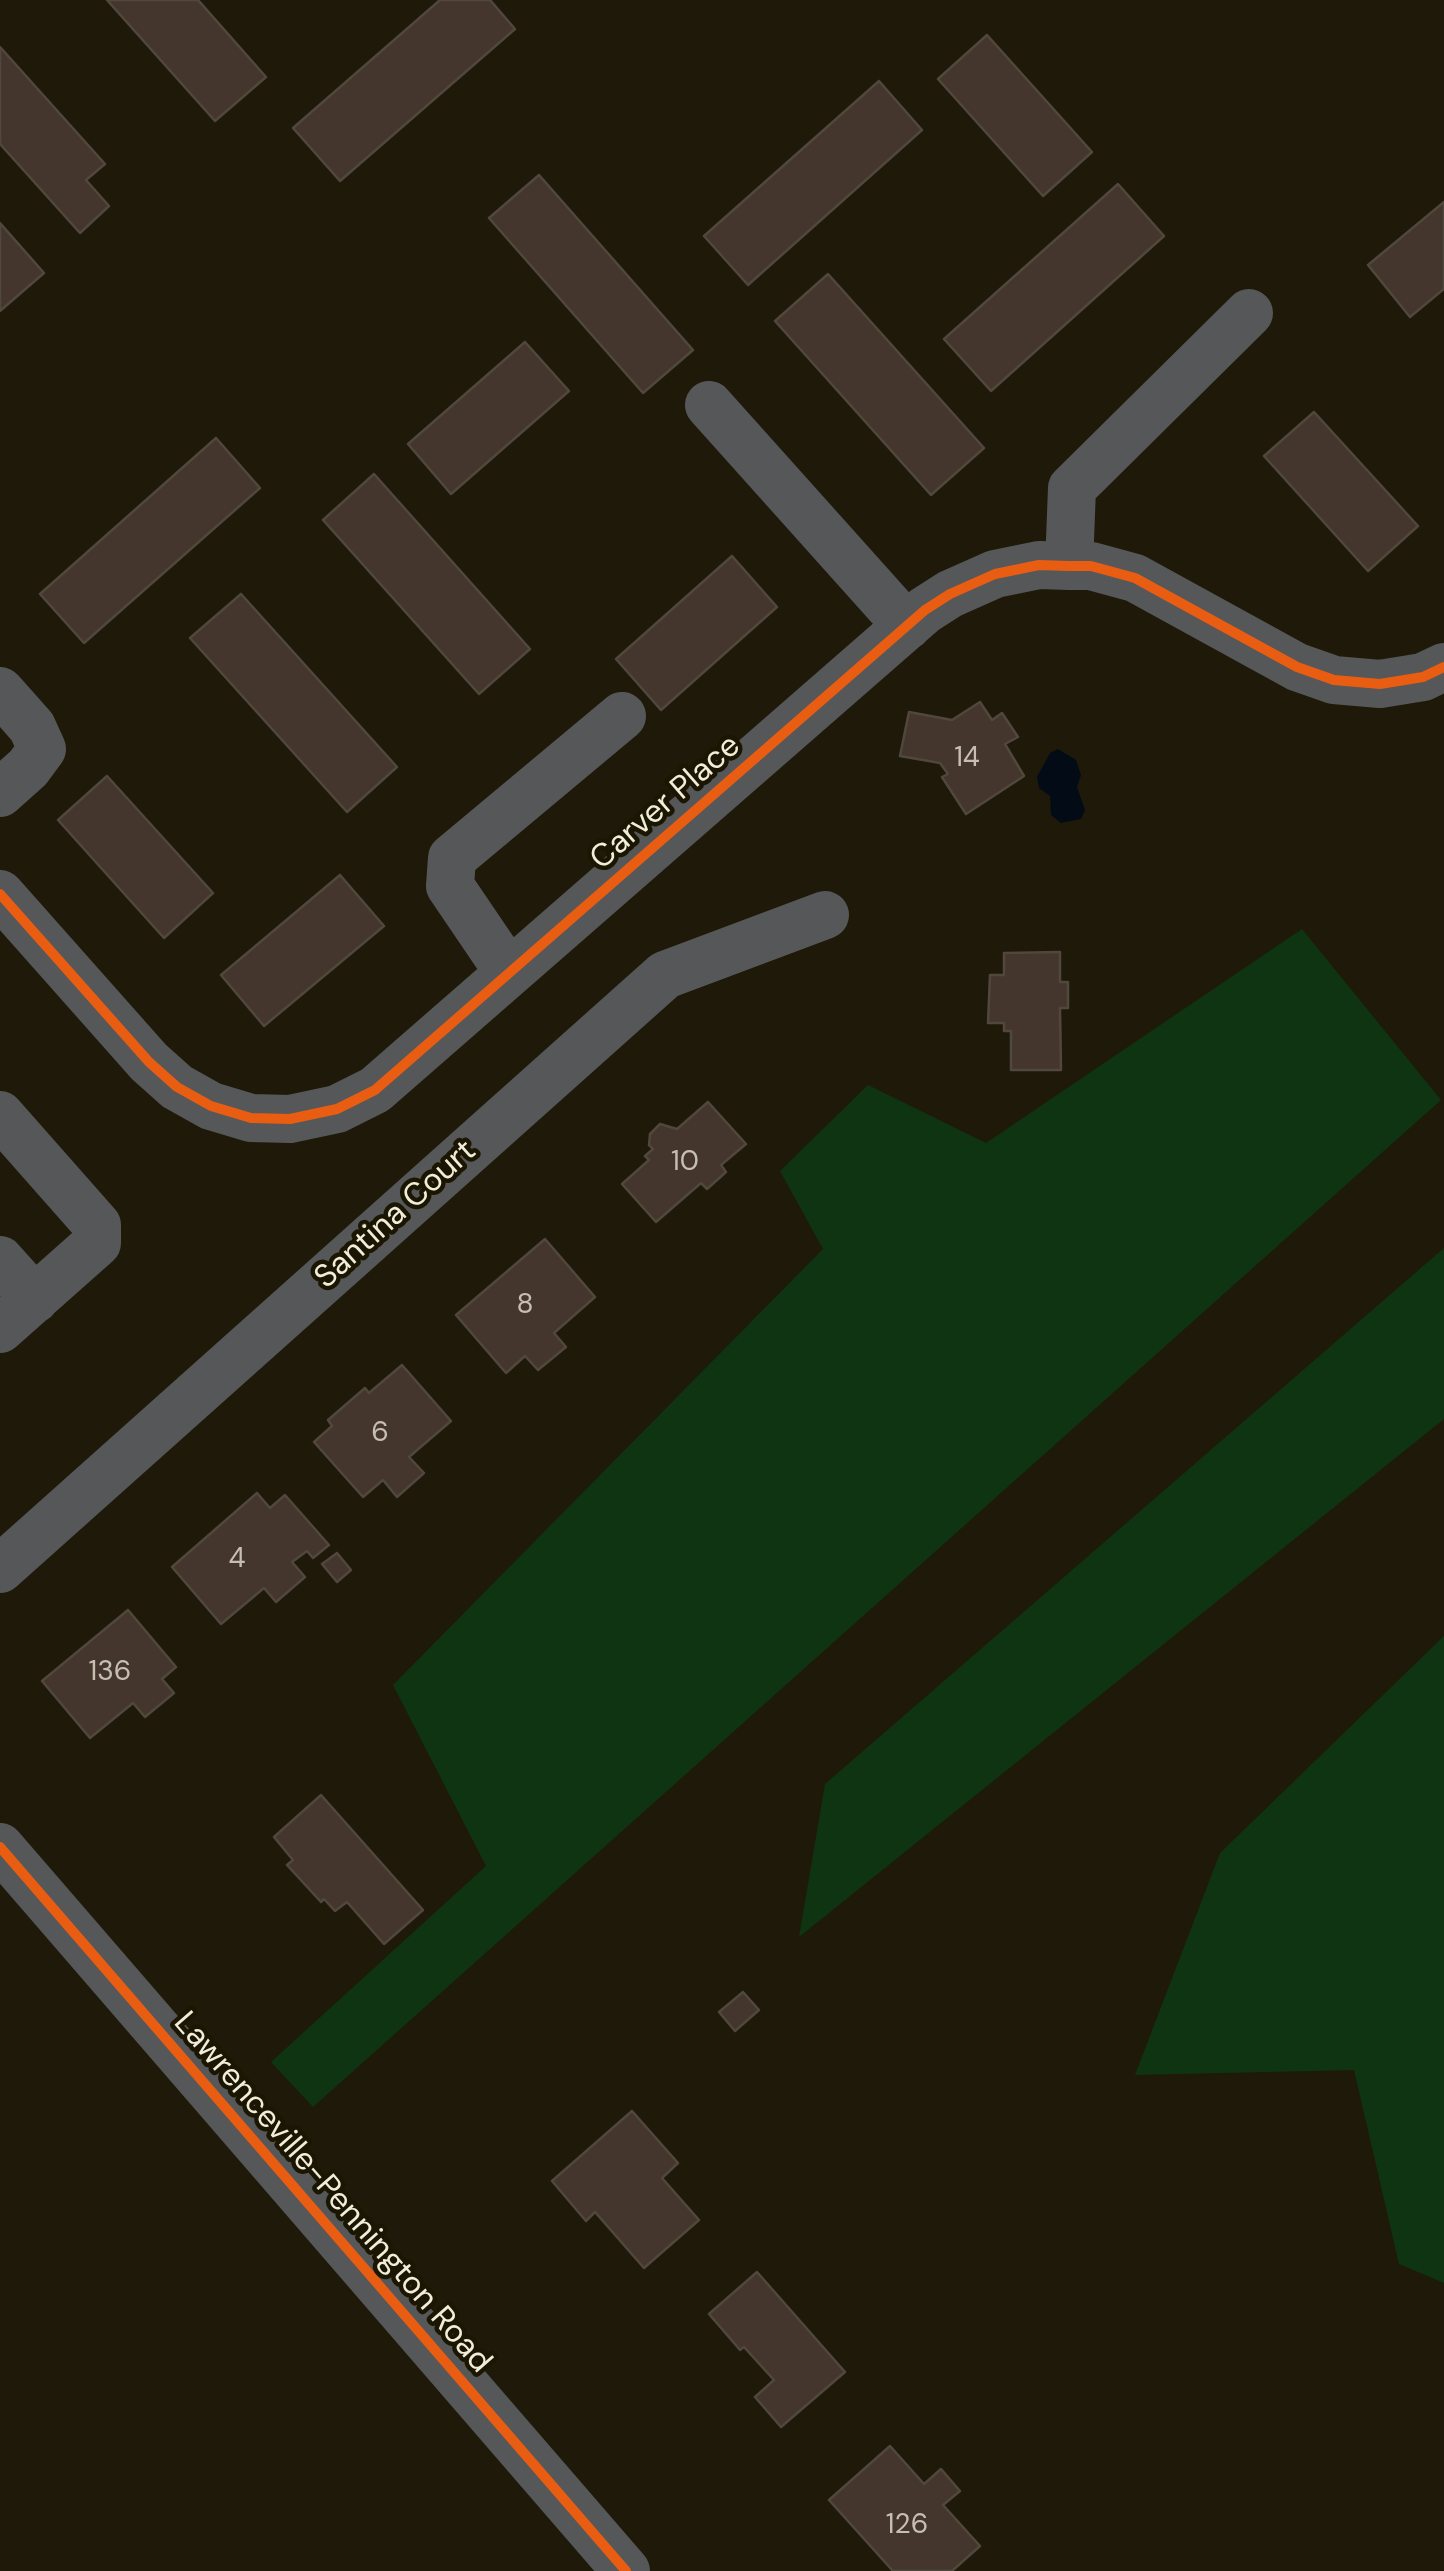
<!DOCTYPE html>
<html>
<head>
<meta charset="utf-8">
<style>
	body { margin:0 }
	canvas { display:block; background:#1e1908 }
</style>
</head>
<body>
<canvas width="1444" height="2571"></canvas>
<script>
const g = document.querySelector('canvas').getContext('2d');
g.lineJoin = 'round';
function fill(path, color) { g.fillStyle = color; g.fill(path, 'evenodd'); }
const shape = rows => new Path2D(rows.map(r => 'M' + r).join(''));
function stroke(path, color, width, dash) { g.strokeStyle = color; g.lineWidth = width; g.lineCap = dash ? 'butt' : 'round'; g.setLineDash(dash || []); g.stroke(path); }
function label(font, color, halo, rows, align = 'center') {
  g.font = font + ' "DM Sans",sans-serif'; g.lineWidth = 9; g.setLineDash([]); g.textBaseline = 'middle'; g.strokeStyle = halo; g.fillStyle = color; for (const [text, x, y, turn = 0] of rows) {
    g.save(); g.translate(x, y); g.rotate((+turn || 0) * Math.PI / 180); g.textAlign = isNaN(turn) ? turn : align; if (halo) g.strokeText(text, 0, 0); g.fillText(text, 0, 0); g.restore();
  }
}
fill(shape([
	[1302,929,1441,1100,313,2107,271,2062,486,1866,393,1685,823,1249,780,1171,868,1085,986,1143],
	[1444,1248,1444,1419,799,1937,825,1784],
	[1444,1636,1444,2283,1399,2264,1354,2070,1135,2075,1220,1853]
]), '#0e3412');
fill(shape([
	[1058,749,1076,760,1081,775,1077,787,1085,810,1081,819,1061,823,1051,815,1050,796,1039,788,1037,777,1050,753]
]), '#030b17');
const building = shape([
	[107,0,198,0,266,77,215,121,107,0],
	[440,0,490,0,515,29,340,181,293,128,440,0],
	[987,35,1092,152,1043,196,938,79,987,35],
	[0,47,105,164,86,180,109,206,80,233,0,144,0,47],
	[879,81,922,130,748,285,704,236,879,81],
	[539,175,693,350,643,393,489,218,539,175],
	[1118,184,1164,236,991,391,944,339,1118,184],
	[1444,202,1444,289,1410,317,1368,265,1444,202],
	[0,223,44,273,0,311,0,223],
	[828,274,984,448,931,495,775,321,828,274],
	[525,342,569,391,451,494,408,444,525,342],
	[1314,412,1418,526,1368,571,1264,456,1314,412],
	[216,438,260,488,84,643,40,594,216,438],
	[374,474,530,649,479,694,323,520,374,474],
	[732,556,777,607,661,710,616,659,732,556],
	[241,594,397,767,347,812,190,638,241,594],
	[980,702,992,720,1002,713,1018,737,1005,744,1024,776,966,814,942,777,948,774,940,763,900,756,909,712,952,720,980,702],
	[107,776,213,893,164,938,58,820,107,776],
	[340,875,384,926,264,1026,221,975,340,875],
	[1060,952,1060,982,1068,982,1068,1008,1060,1008,1061,1070,1011,1070,1011,1031,1004,1031,1004,1023,988,1023,990,975,1004,975,1004,953,1060,952],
	[708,1102,746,1144,721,1165,726,1172,707,1189,701,1183,656,1222,622,1184,649,1160,645,1156,653,1149,649,1145,650,1134,660,1124,677,1129,708,1102],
	[545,1239,595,1297,554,1333,566,1347,538,1370,525,1356,506,1373,456,1315,545,1239],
	[402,1365,451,1421,409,1457,424,1473,397,1497,383,1480,363,1497,314,1442,332,1426,328,1420,365,1388,369,1393,402,1365],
	[257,1493,270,1508,285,1495,329,1545,313,1558,307,1551,292,1562,305,1577,276,1602,264,1588,221,1624,172,1567,257,1493],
	[337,1553,351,1570,337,1582,322,1564,337,1553],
	[128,1610,176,1667,162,1679,174,1693,145,1717,133,1703,90,1738,42,1681,128,1610],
	[321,1795,423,1910,384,1944,347,1902,335,1911,324,1899,321,1902,287,1865,293,1860,274,1837,321,1795],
	[743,1992,759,2010,735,2031,719,2012,743,1992],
	[632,2111,678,2163,662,2178,699,2220,644,2268,595,2212,586,2221,552,2181,632,2111],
	[757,2272,845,2372,781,2427,755,2397,774,2380,744,2347,740,2350,709,2314,757,2272],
	[890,2446,924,2484,941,2469,960,2491,943,2505,980,2546,952,2571,893,2571,829,2500,890,2446]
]);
fill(building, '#45362d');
stroke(building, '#50473d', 2.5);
stroke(shape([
	[709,405,907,626],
	[1069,566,1072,488,1249,313],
	[0,691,32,727,42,749,28,768,0,793],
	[0,894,149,1062,177,1087,211,1106,251,1118,290,1119,337,1109,375,1090,925,610,950,594,995,574,1039,565,1069,566,1091,566,1135,578,1297,667,1334,680,1380,684,1423,677,1444,667],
	[509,973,450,886,452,858,622,716],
	[0,1115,97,1225,97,1243,0,1329],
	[0,1260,35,1299],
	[0,1569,665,975,825,915],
	[0,1847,626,2571]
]), '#565758', 48);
stroke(shape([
	[0,894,149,1062,177,1087,211,1106,251,1118,290,1119,337,1109,375,1090,925,610,950,594,995,574,1039,565,1069,566,1091,566,1135,578,1297,667,1334,680,1380,684,1423,677,1444,667],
	[0,1847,626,2571]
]), '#e95d12', 10);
label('28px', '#c6bfb0', null, [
	["14",967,759],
	["10",685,1163],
	["8",525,1306],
	["6",380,1434],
	["4",237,1560],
	["136",110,1673],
	["126",907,2526]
]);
label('32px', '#f1eddb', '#1b1601', [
	["Carver Place",666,803,-41],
	["Santina Court",396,1215,-42],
	["Lawrenceville-Pennington Road",332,2193,49]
]);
</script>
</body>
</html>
